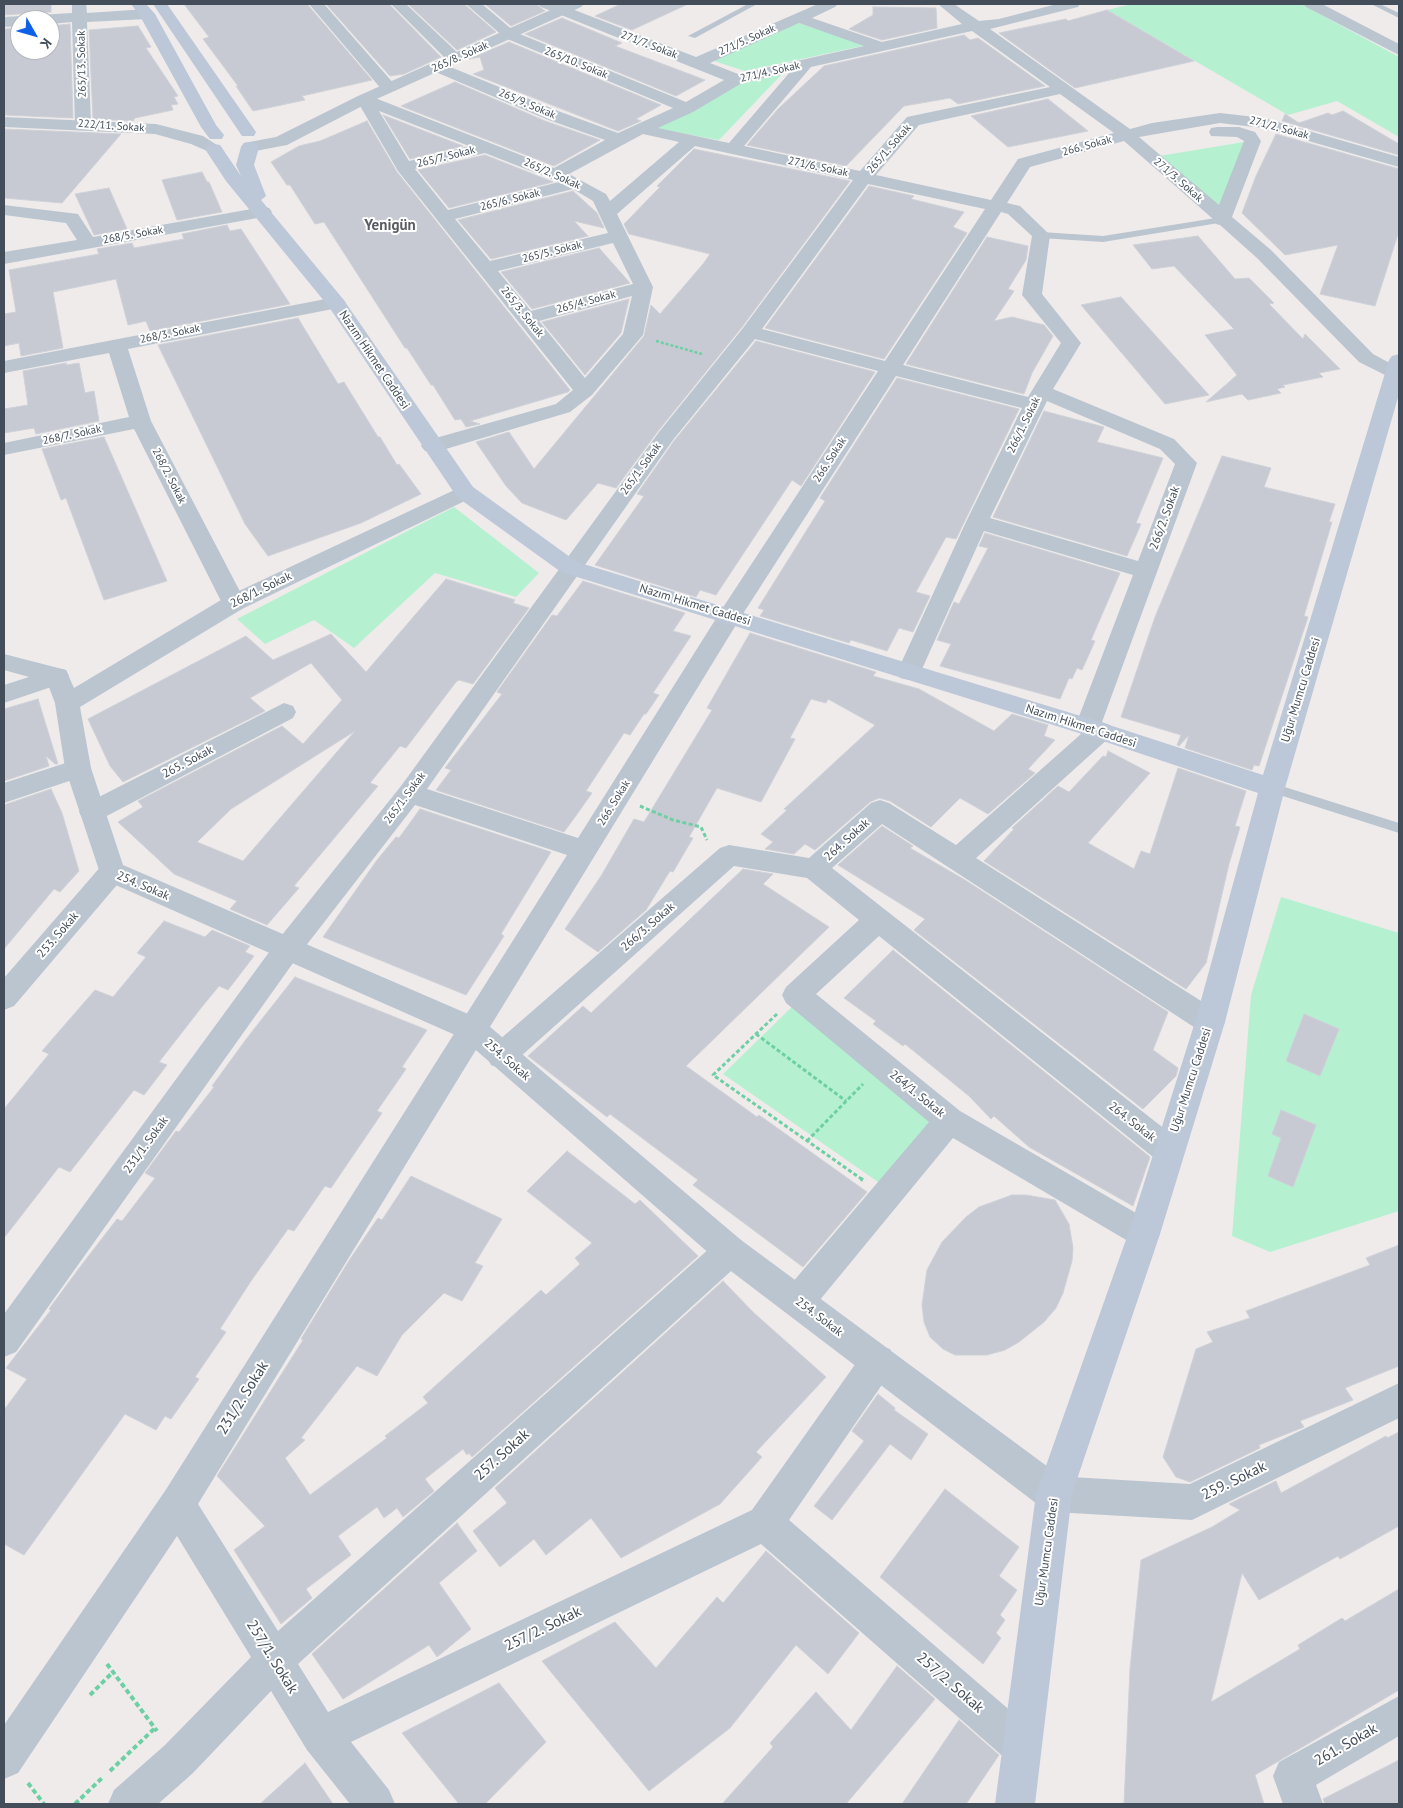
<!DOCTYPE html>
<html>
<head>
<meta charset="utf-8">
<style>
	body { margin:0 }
	#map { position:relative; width:1403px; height:1808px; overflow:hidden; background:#efebeb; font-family:"PT Sans",sans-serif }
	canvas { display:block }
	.frame { position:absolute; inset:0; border:5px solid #434e5a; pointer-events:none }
	.north { position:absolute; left:10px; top:10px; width:50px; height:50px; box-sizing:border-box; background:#fff; border:1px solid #b4b8bd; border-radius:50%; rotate:128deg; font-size:14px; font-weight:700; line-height:20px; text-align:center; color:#434e5a }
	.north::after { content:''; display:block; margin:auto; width:18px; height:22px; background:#0e60e6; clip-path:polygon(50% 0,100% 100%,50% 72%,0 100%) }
</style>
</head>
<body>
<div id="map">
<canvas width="1403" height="1808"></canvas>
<div class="frame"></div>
<div class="north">K</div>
</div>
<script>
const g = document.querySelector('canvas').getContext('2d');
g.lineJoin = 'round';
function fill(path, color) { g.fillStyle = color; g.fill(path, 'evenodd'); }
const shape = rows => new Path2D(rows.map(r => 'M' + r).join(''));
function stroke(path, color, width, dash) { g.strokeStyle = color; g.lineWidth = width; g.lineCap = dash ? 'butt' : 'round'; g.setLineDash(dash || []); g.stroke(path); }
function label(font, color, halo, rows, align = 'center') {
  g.font = font + ' "PT Sans",sans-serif'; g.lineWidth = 4; g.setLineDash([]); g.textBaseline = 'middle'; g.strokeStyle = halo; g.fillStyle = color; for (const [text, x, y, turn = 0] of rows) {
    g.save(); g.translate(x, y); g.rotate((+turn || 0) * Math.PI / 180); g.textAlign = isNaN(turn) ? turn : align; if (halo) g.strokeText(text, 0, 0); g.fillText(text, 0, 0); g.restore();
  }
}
fill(shape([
	[1132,4,1301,4,1399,57,1399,137,1337,101,1288,115,1107,10],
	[795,22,867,45,745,71,714,61],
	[783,73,719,140,653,128,740,82],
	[1250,141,1220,212,1159,156],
	[454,507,539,573,516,597,435,573,354,648,314,620,265,644,237,619],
	[1281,897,1399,933,1399,1211,1270,1252,1232,1236,1251,995],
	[797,1002,937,1119,881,1184,723,1074]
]), '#b5f1d0');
const building = shape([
	[4,4,51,4,51,12,4,15,4,4],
	[184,4,307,4,372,80,302,96,305,100,253,111,236,86,238,86,203,39,209,37,184,4],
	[326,4,389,4,441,57,404,74,390,76,326,4],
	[408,4,464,4,496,32,457,50,408,4],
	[485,4,536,4,545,11,511,26,485,4],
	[621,4,688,4,632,30,595,16,621,4],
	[873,7,936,8,937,28,882,40,849,29,873,15,873,7],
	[1107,10,1194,61,1075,88,999,33,1066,19,1068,21,1107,10],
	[562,18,622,43,615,46,705,80,676,96,525,34,562,18],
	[70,24,73,118,4,115,4,29,20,28,20,50,50,50,50,26,70,24],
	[138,26,151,47,146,48,178,96,174,97,178,104,171,105,173,110,135,118,133,121,93,119,89,30,138,26],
	[964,35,970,40,978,38,1045,86,958,104,950,98,904,106,846,166,747,145,778,109,824,66,964,35],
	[509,42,661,105,636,119,641,121,618,131,473,74,484,70,480,57,469,59,509,42],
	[455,82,545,121,600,140,554,166,401,106,455,82],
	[1048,99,1088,131,1008,147,971,116,1048,99],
	[1343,111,1399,144,1399,155,1282,121,1285,114,1299,123,1328,113,1332,115,1343,111],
	[383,115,463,146,410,159,383,115],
	[367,121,397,172,570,390,568,392,470,421,480,424,466,427,461,419,455,420,433,385,431,385,407,348,405,348,324,222,315,224,290,185,287,185,271,162,299,146,320,141,367,121],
	[4,129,121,134,62,203,4,198,4,129],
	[1276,134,1399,169,1399,231,1375,306,1320,294,1338,245,1285,255,1242,213,1256,176,1276,134],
	[694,149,850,181,742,327,658,431,616,488,598,483,566,520,522,503,506,486,476,442,509,432,534,469,644,336,651,305,660,314,703,264,710,254,629,234,624,224,660,187,657,186,694,149],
	[485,155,548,180,553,182,449,208,418,170,485,155],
	[202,172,207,182,209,182,222,212,177,220,162,180,202,172],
	[869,186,914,196,911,199,964,212,953,227,967,233,884,359,765,328,869,186],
	[109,188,127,229,94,235,75,194,109,188],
	[573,191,597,213,604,228,574,221,588,236,491,259,458,220,573,191],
	[227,225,230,231,241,229,290,304,150,331,146,321,128,325,116,279,53,292,63,348,21,356,19,343,4,346,4,314,16,312,9,270,99,254,97,249,132,243,134,248,184,239,182,234,227,225],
	[1198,236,1235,279,1249,278,1274,303,1269,304,1303,339,1305,334,1340,369,1319,373,1323,377,1283,385,1285,387,1277,389,1281,393,1248,400,1242,394,1206,402,1237,375,1205,335,1234,329,1174,266,1152,269,1133,245,1198,236],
	[987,237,1028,246,1026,260,1008,289,1014,291,994,321,1012,317,1044,325,1053,336,1032,373,1024,394,906,364,987,237],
	[599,248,630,283,532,309,501,272,599,248],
	[1121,297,1209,395,1165,404,1081,305,1121,297],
	[629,299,621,333,585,375,542,322,629,299],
	[298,318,338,384,344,382,378,437,380,437,397,465,399,464,421,494,361,523,268,556,245,524,158,345,298,318],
	[756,341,875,372,801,486,792,480,716,595,700,590,696,597,595,565,644,496,637,494,674,441,756,341],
	[66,363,66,365,79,363,85,393,94,391,99,421,36,434,34,428,4,433,4,409,28,405,23,371,66,363],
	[897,378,1019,409,956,539,946,537,916,592,930,596,913,632,899,628,887,651,851,640,849,643,760,616,764,610,758,608,825,501,820,498,897,378],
	[1044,411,1104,427,1097,442,1163,458,1136,523,1141,524,1127,556,993,517,1044,411],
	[104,437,167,581,104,600,66,498,61,500,42,449,104,437],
	[1222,456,1271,468,1264,487,1335,504,1329,522,1332,522,1304,616,1308,617,1259,766,1254,765,1252,770,1185,748,1189,735,1179,746,1177,745,1181,735,1121,717,1155,617,1222,456],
	[985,533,1120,573,1091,640,1095,641,1082,670,1077,668,1072,679,1069,678,1060,699,940,666,951,644,937,640,954,602,959,604,988,548,979,546,985,533],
	[446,579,515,600,513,603,529,608,473,684,459,680,456,682,406,748,400,746,370,783,378,786,294,886,299,888,267,925,230,909,237,901,174,874,118,822,143,807,138,801,282,726,303,744,342,700,311,663,250,698,265,711,123,782,110,766,88,719,246,636,273,660,331,634,366,672,446,579],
	[355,731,243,861,197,842,231,809,355,731],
	[583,581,685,613,673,631,691,636,653,693,659,695,646,714,644,714,630,735,624,733,586,791,592,793,575,817,564,832,436,790,451,770,445,768,502,694,497,692,552,615,557,616,583,581],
	[750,633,876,672,873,676,919,689,994,731,1012,714,1048,725,1044,736,1055,740,1028,769,1035,773,988,814,960,798,931,827,890,801,879,798,870,802,815,850,805,844,794,854,765,849,773,842,761,834,787,810,784,809,875,725,828,699,826,703,811,699,790,738,795,739,761,802,717,788,689,837,693,838,673,872,670,871,646,910,598,952,565,929,601,876,634,819,644,822,712,710,707,708,750,633],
	[38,699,58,764,55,764,46,756,49,766,4,781,4,709,38,699],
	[1108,751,1150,773,1088,843,1134,869,1141,851,1150,854,1178,768,1246,791,1235,826,1240,827,1229,864,1206,963,1186,989,984,861,1014,829,1012,828,1058,786,1069,792,1103,756,1106,757,1108,751],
	[51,789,62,813,79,871,60,892,54,889,4,949,4,805,51,789],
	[420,809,551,852,501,934,504,936,466,995,323,937,377,860,396,837,399,838,420,809],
	[882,826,913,846,910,848,965,880,1168,1012,1153,1050,1178,1068,1176,1076,1143,1109,914,930,925,919,838,865,882,826],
	[743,869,773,874,763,884,829,927,686,1066,757,1117,759,1115,867,1192,803,1267,693,1185,698,1180,610,1114,607,1117,528,1056,583,1006,591,1013,743,869],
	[164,921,205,937,212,930,250,946,245,952,254,956,228,990,219,986,201,1008,159,1062,167,1065,144,1095,134,1090,70,1172,59,1167,4,1238,4,1109,49,1054,42,1051,95,990,113,997,146,957,137,953,164,921],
	[893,950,1150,1157,1133,1206,1029,1147,994,1116,991,1119,969,1096,905,1044,903,1046,873,1024,876,1021,844,998,893,950],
	[295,977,427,1030,402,1067,406,1069,377,1111,382,1113,331,1188,325,1186,294,1231,288,1229,251,1281,220,1329,226,1332,195,1377,199,1379,171,1419,165,1416,156,1430,125,1414,24,1555,4,1544,4,1410,27,1379,6,1368,51,1310,49,1309,80,1267,117,1219,122,1221,155,1178,145,1173,176,1131,179,1132,214,1087,212,1086,247,1038,295,977],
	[1304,1014,1339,1029,1320,1076,1286,1061,1304,1014],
	[1281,1110,1316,1125,1293,1187,1268,1176,1281,1138,1272,1134,1281,1110],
	[567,1151,635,1204,640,1200,698,1256,472,1457,469,1453,467,1455,463,1449,425,1479,434,1491,403,1517,397,1508,384,1518,377,1507,338,1536,351,1555,306,1589,312,1598,281,1624,234,1550,265,1526,217,1476,303,1340,301,1339,350,1259,378,1218,382,1220,411,1176,502,1219,475,1263,483,1266,462,1301,444,1293,402,1335,377,1376,357,1366,301,1438,305,1440,285,1458,310,1495,387,1438,385,1436,428,1403,423,1397,541,1290,546,1295,580,1264,575,1258,592,1243,527,1191,567,1151],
	[1012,1195,1026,1195,1055,1200,1069,1224,1073,1248,1072,1261,1063,1293,1056,1308,1044,1322,1019,1342,1005,1350,987,1355,955,1355,943,1349,930,1337,924,1322,922,1305,927,1270,942,1242,966,1217,979,1207,1012,1195],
	[1399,1245,1399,1366,1345,1388,1353,1400,1300,1421,1304,1427,1259,1445,1260,1448,1190,1482,1176,1477,1163,1457,1196,1349,1213,1342,1207,1332,1250,1318,1246,1311,1370,1265,1366,1258,1399,1245],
	[723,1281,754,1313,826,1377,756,1452,762,1457,720,1504,621,1558,591,1518,546,1555,534,1539,500,1567,473,1531,507,1503,495,1488,723,1281],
	[878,1394,895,1408,894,1410,928,1434,911,1460,890,1444,832,1520,814,1506,864,1441,852,1431,878,1394],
	[1399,1432,1399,1526,1340,1559,1338,1556,1259,1600,1242,1573,1211,1702,1300,1649,1298,1645,1342,1618,1345,1621,1399,1589,1399,1690,1255,1775,1264,1804,1124,1804,1130,1669,1141,1560,1212,1527,1240,1510,1229,1504,1276,1481,1281,1493,1386,1436,1387,1438,1399,1432],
	[945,1489,1019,1547,999,1576,1017,1590,1000,1615,1005,1620,996,1633,1001,1638,983,1664,880,1577,945,1489],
	[457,1523,477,1551,439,1583,471,1629,437,1657,429,1645,343,1699,312,1654,457,1523],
	[766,1551,859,1633,828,1674,796,1645,730,1728,649,1791,542,1661,615,1622,656,1668,717,1597,723,1603,766,1551],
	[897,1666,935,1699,846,1804,722,1804,773,1747,770,1743,816,1692,851,1730,897,1666],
	[499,1683,546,1742,485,1804,459,1804,402,1733,499,1683],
	[959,1720,999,1755,966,1804,902,1804,959,1720],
	[1399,1760,1399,1804,1325,1804,1323,1799,1399,1760],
	[305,1763,333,1804,260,1804,305,1763]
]);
fill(building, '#c7cad2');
stroke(building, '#cfd1d8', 1);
stroke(shape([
	[656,341,702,354]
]), '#6cd0a4', 2.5, [3, 2]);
stroke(shape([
	[640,806,673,820,701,827,707,840],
	[777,1014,713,1075,863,1180],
	[756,1034,846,1101],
	[807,1141,863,1084]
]), '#6cd0a4', 3, [4, 2.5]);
stroke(shape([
	[861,1179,863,1180],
	[107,1664,157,1731],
	[90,1695,113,1672],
	[110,1771,155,1728],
	[28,1783,44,1804],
	[75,1804,103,1777]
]), '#6cd0a4', 4, [5, 3]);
fill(shape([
	[748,4,757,4,695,38,688,36,748,4],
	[1371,4,1380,4,1399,13,1399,18,1371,4],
	[1222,217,1227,220,1225,222,1103,242,1041,238,1036,235,1041,232,1103,236,1222,217],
	[1272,783,1399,823,1399,833,1267,791,1266,788,1272,783]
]), '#bbc5cf');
fill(shape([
	[72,4,86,4,87,13,147,9,155,14,147,19,87,22,91,124,89,128,83,129,77,128,75,124,72,22,50,24,50,20,20,20,20,26,4,27,4,17,72,13,72,4],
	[309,4,324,4,395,85,397,88,395,91,383,91,309,4],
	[391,4,406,4,461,56,463,59,461,62,449,62,391,4],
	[466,4,482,4,515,32,686,102,724,80,541,7,538,4,559,4,696,57,818,4,838,4,835,7,812,18,882,42,962,24,938,4,954,4,979,21,999,19,1057,4,1080,4,1078,7,990,29,1130,129,1152,123,1220,113,1264,118,1399,157,1399,167,1263,128,1220,123,1139,137,1219,205,1244,141,1237,137,1211,136,1209,132,1211,128,1217,127,1239,127,1255,132,1261,141,1232,217,1271,250,1373,354,1399,368,1399,379,1395,380,1359,362,1257,258,1220,225,1216,224,1213,219,1124,141,1030,167,1007,203,1020,206,1050,235,1042,294,1081,343,1053,389,1174,439,1197,463,1102,722,1110,725,1114,731,1110,737,976,858,1220,1013,1225,1022,1220,1031,1210,1034,1200,1031,882,824,832,868,1180,1141,1184,1151,1180,1161,1169,1165,1158,1161,879,936,816,994,960,1111,1155,1224,1160,1234,1155,1244,1144,1249,1133,1244,953,1138,810,1312,798,1317,786,1312,782,1301,786,1290,929,1122,786,1003,782,995,786,987,859,920,807,878,734,866,511,1065,501,1069,491,1065,486,1056,491,1047,720,848,729,845,809,858,871,803,880,800,889,803,956,845,1081,734,1075,727,1133,575,984,531,918,678,909,680,900,678,897,672,966,522,1022,408,896,376,739,620,198,1504,278,1631,719,1240,730,1236,741,1240,746,1251,741,1262,298,1664,328,1712,752,1510,866,1349,878,1345,890,1349,895,1361,890,1373,789,1520,1035,1732,1041,1746,1035,1760,1021,1766,1007,1760,761,1544,351,1742,389,1790,395,1804,350,1804,307,1750,271,1691,193,1773,158,1804,108,1804,114,1790,165,1745,251,1657,177,1536,18,1773,4,1779,4,1725,165,1491,567,855,415,805,298,956,16,1352,4,1357,4,1314,278,940,401,786,659,432,743,328,853,180,695,146,617,214,653,287,643,335,592,395,570,412,439,451,432,452,425,451,421,446,425,441,556,404,573,390,398,171,356,99,358,96,370,96,554,168,605,140,546,119,431,70,429,67,431,64,443,64,558,111,618,133,673,108,505,38,466,4],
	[799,23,864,46,738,74,710,63,799,23],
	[972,31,1050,87,907,117,860,171,744,146,811,67,972,31],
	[790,72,729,143,658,128,693,112,742,83,790,72],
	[1060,94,1114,133,1018,159,991,200,876,175,919,125,1060,94],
	[379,111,469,146,409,161,379,111],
	[643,134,679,142,610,201,606,194,569,174,643,134],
	[485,153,549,178,559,182,448,210,415,169,485,153],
	[868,184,985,209,885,361,762,329,868,184],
	[573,189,593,201,608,233,490,261,455,219,573,189],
	[1001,212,1008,214,1032,236,1022,295,1061,343,1028,397,903,365,1001,212],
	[613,243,633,284,531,311,498,271,613,243],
	[632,296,623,334,585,378,539,321,632,296],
	[755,339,878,371,722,609,578,838,427,789,673,440,755,339],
	[1047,401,1160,449,1175,464,1138,561,990,518,1047,401],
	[1303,4,1322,4,1399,44,1399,55,1306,7,1303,4],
	[4,205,78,214,93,237,263,207,269,208,272,212,269,216,263,217,4,264,4,252,77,240,66,223,4,215,4,205],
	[336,297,343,299,346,303,343,307,128,349,151,421,246,603,242,609,234,611,226,609,222,603,134,429,4,455,4,443,129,417,109,353,4,373,4,361,336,297],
	[57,668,66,670,69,676,66,682,4,703,4,685,57,668],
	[284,703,293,706,296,712,293,718,101,819,92,822,83,819,79,812,83,805,284,703],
	[78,759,87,761,91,768,87,775,4,803,4,783,78,759],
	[112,862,122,865,126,872,122,879,14,1006,4,1010,4,978,102,865,112,862],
	[1399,1383,1399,1418,1192,1520,1054,1512,1041,1507,1036,1494,1041,1481,1054,1476,1190,1484,1399,1383],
	[1399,1696,1399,1736,1316,1785,1323,1804,1283,1804,1273,1776,1279,1762,1399,1696]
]), '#bbc5cf');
fill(shape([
	[564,4,584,4,581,7,370,102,287,145,250,152,244,151,241,147,244,143,276,137,358,96,564,4],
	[4,117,156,124,203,136,223,149,220,153,214,154,191,144,155,134,4,127,4,117],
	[465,485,473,487,476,492,473,497,242,609,80,707,91,768,123,865,482,1020,741,1240,1067,1481,1072,1494,1067,1507,1054,1512,1041,1507,719,1262,462,1038,102,879,65,768,55,703,47,682,4,670,4,654,66,670,74,688,226,597,465,485]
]), '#bbc5cf');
fill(shape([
	[131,4,146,4,155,14,216,125,224,135,222,139,210,139,201,127,140,16,131,4],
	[153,4,167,4,256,132,254,136,242,136,153,4],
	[250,142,256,143,259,147,254,165,266,196,261,200,343,299,473,487,577,562,1097,721,1263,775,1389,360,1392,356,1399,354,1399,394,1285,788,1225,1022,1160,1234,1072,1494,1035,1804,995,1804,1036,1494,1128,1234,1195,1022,1258,793,1079,733,561,572,457,497,329,307,226,181,205,149,208,145,214,144,220,145,241,176,236,165,241,147,244,143,250,142]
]), '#bcc7d7');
label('11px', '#434e5a', '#fff', [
	["271/5. Sokak",747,40,-24],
	["271/7. Sokak",649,45,21],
	["265/8. Sokak",460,57,-24],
	["265/10. Sokak",576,63,22],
	["265/13. Sokak",82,64,-91],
	["271/4. Sokak",770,72,-13],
	["265/9. Sokak",527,104,23],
	["222/11. Sokak",111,126,4],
	["271/2. Sokak",1279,128,15],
	["266. Sokak",1087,146,-15],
	["265/1. Sokak",889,149,-49],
	["265/7. Sokak",446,157,-14],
	["271/6. Sokak",818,167,12],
	["265/2. Sokak",552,174,24],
	["271/3. Sokak",1178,180,41],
	["265/6. Sokak",510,200,-14],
	["268/5. Sokak",133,235,-10],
	["265/5. Sokak",552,252,-14],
	["265/4. Sokak",586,302,-15],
	["265/3. Sokak",522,312,51],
	["268/3. Sokak",170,334,-11],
	["266/1. Sokak",1024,425,-64],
	["268/7. Sokak",72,435,-12],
	["266. Sokak",830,460,-57],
	["265/1. Sokak",641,469,-54],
	["268/2. Sokak",169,476,63],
	["265/1. Sokak",405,798,-53],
	["266. Sokak",614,803,-58]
]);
label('12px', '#434e5a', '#fff', [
	["Nazım Hikmet Caddesi",374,360,56],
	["266/2. Sokak",1165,518,-70],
	["268/1. Sokak",261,590,-26],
	["Nazım Hikmet Caddesi",695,605,17],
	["Uğur Mumcu Caddesi",1301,690,-73],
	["Nazım Hikmet Caddesi",1081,726,18],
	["265. Sokak",188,762,-28],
	["264. Sokak",847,840,-42],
	["254. Sokak",143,886,23],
	["266/3. Sokak",648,927,-41],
	["253. Sokak",58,935,-49],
	["254. Sokak",507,1060,41],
	["Uğur Mumcu Caddesi",1191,1080,-72],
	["264/1. Sokak",917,1094,39],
	["264. Sokak",1132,1122,38],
	["231/1. Sokak",146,1145,-54],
	["254. Sokak",819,1317,37],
	["Uğur Mumcu Caddesi",1047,1552,-82]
]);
label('bold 15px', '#585b61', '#fff', [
	["Yenigün",390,226]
]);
label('15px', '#434e5a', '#fff', [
	["231/2. Sokak",243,1398,-58],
	["257. Sokak",502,1455,-42],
	["259. Sokak",1234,1481,-26],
	["257/2. Sokak",543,1629,-26],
	["257/1. Sokak",272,1657,58],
	["257/2. Sokak",950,1683,41],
	["261. Sokak",1346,1745,-30]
]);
</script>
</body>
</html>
